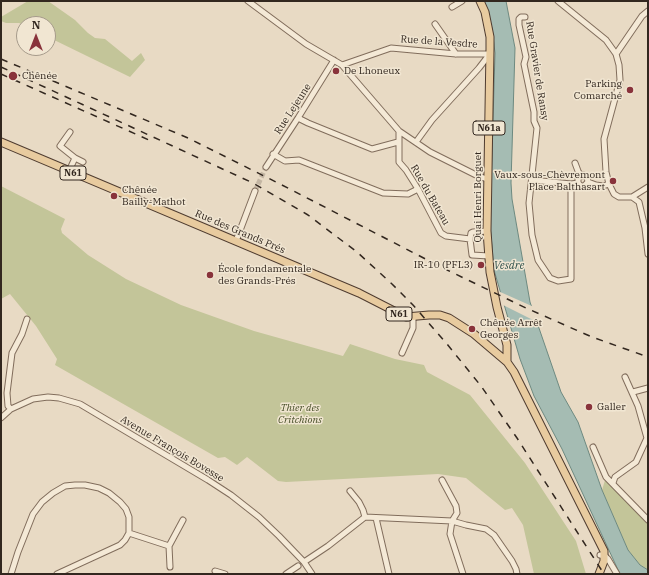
<!DOCTYPE html>
<html>
<head>
<meta charset="utf-8">
<style>
	body { margin:0 }
	#map { position:relative; width:649px; height:575px; overflow:hidden; background:#e8dac4; font-family:"IBM Plex Serif",serif }
	canvas { display:block }
	.frame { position:absolute; inset:0; border:2px solid #32271f; pointer-events:none }
	.north { position:absolute; left:16px; top:16px; width:40px; height:40px; box-sizing:border-box; background:#f1e6d2; border:1px solid #a59a8a; border-radius:50%; rotate:0deg; font-size:11px; font-weight:700; line-height:16px; text-align:center; color:#32271f }
	.north::after { content:''; display:block; margin:auto; width:14px; height:18px; background:#89333b; clip-path:polygon(50% 0,100% 100%,50% 72%,0 100%) }
</style>
</head>
<body>
<div id="map">
<canvas width="649" height="575"></canvas>
<div class="frame"></div>
<div class="north">N</div>
</div>
<script>
const g = document.querySelector('canvas').getContext('2d');
g.lineJoin = 'round';
function fill(path, color) { g.fillStyle = color; g.fill(path, 'evenodd'); }
const shape = rows => new Path2D(rows.map(r => 'M' + r).join(''));
function stroke(path, color, width, dash) { g.strokeStyle = color; g.lineWidth = width; g.lineCap = dash ? 'butt' : 'round'; g.setLineDash(dash || []); g.stroke(path); }
function label(font, color, halo, rows, align = 'center') {
  g.font = font + ' "IBM Plex Serif",serif'; g.lineWidth = 3; g.setLineDash([]); g.textBaseline = 'middle'; g.strokeStyle = halo; g.fillStyle = color; for (const [text, x, y, turn = 0] of rows) {
    g.save(); g.translate(x, y); g.rotate((+turn || 0) * Math.PI / 180); g.textAlign = isNaN(turn) ? turn : align; if (halo) g.strokeText(text, 0, 0); g.fillText(text, 0, 0); g.restore();
  }
}
fill(shape([
	[28,1,48,1,75,20,88,33,95,38,105,39,132,61,141,53,145,60,130,77,48,37,48,24,24,24,24,25,19,23,6,23,1,21,1,17],
	[1,186,65,219,61,229,62,233,88,255,126,279,181,305,254,331,343,356,350,344,395,359,424,365,427,372,470,395,525,463,576,541,586,574,534,574,523,525,512,508,505,510,466,478,438,474,286,482,278,481,247,457,237,465,225,457,218,458,55,365,57,359,36,326,10,294,1,299],
	[606,477,648,519,648,570,640,565,628,550,602,490]
]), '#c3c599');
const water = shape([
	[484,1,506,1,515,48,511,183,512,199,530,302,561,392,578,422,602,490,628,550,640,565,648,570,648,574,620,574,562,449,534,396,520,359,494,270,490,223,495,53,492,28,484,1]
]);
fill(water, '#a5bcb3');
stroke(water, '#6d8980', 1);
fill(shape([
	[498,291,534,307,539,323,503,305]
]), '#e8dac4');
stroke(shape([
	[255,191,266,167]
]), '#c4b6a3', 5, [5, 2.5]);
const minor = shape([
	[248,1,306,44,342,65,399,131,430,152,478,176,487,179],
	[558,1,606,40,616,54,619,65,620,80,604,139,606,172,609,184,614,194,619,197,632,197,639,202,645,228,648,254],
	[452,7,462,1],
	[525,17,521,17,519,19,519,25,526,57,524,64,534,112,534,121,537,128,529,203,532,235,538,260,550,278,558,281,571,279,571,184],
	[435,24,456,54],
	[616,54,642,16,648,11],
	[342,65,391,48,456,54,490,54],
	[298,118,308,123,372,149,398,142],
	[399,131,399,162,406,170,418,189,441,233,446,236,470,239,471,233,473,232,487,231],
	[416,142,432,120,479,68,489,55],
	[273,154,285,161,299,160,383,193,408,194,418,189],
	[75,158,83,162],
	[575,163,578,171,581,176],
	[266,167,298,118,334,60],
	[69,171,75,158,60,146,70,132],
	[532,180,571,184,578,183],
	[588,182,596,185,603,186,609,184],
	[578,183,578,178,583,175,587,177,588,182],
	[578,183,581,186,584,186,588,182],
	[632,197,648,187],
	[470,239,472,255,489,256],
	[236,241,255,191],
	[402,353,413,328,413,317],
	[633,392,648,388],
	[11,409,8,406,7,393,12,353,22,334,27,319],
	[1,418,11,409,33,399,48,397,59,398,80,404,208,480,231,495,259,517,279,536,304,562,312,574],
	[593,447,606,477,648,520],
	[442,480,456,506,457,513,452,521,450,534,463,574],
	[613,483,615,477,636,462,647,438,638,406,625,377],
	[350,491,359,502,363,510,365,517],
	[376,518,389,574],
	[129,533,169,546],
	[600,555,605,556,608,559,617,574],
	[304,562,328,546,365,517,452,521,466,525,486,529,494,535,512,561,516,569,517,574],
	[170,567,169,546,183,520],
	[215,571,225,574],
	[11,574,18,552,33,514,42,502,53,493,65,486,75,485,85,485,99,488,109,493,120,502,126,509,129,517,129,533,125,540,120,545,57,574],
	[286,574,298,566]
]);
const major = shape([
	[480,1,485,12,490,37,490,49,487,231,490,272,497,307,507,345,507,362,514,372,604,551,604,561,599,574],
	[1,142,359,293,406,317,429,315,440,315,449,318,474,334,507,362]
]);
stroke(minor, '#816d5c', 7);
stroke(major, '#4f3c30', 9);
stroke(minor, '#f4e9d6', 5);
stroke(major, '#e8cb9f', 7);
stroke(shape([
	[1,59,188,138,278,183,445,269,526,308,592,337,648,357],
	[1,67,253,183,308,215,357,252,392,284,413,305,447,344,481,386,517,438,604,574],
	[1,74,149,140]
]), '#32271f', 1.5, [7, 7]);
for (const [x, y, r, color] of [
	[336,71,4,"#89333b"],
	[13,76,5,"#89333b"],
	[630,90,4,"#89333b"],
	[613,181,4,"#89333b"],
	[114,196,4,"#89333b"],
	[481,265,4,"#89333b"],
	[210,275,4,"#89333b"],
	[472,329,4,"#89333b"],
	[589,407,4,"#89333b"]
]) { const dot = new Path2D(); dot.arc(x, y, r, 0, 2 * Math.PI); g.fillStyle = color; g.fill(dot); stroke(dot, '#f1e6d2', 1.5); }
for (const [x, y, w] of [
	[489,128,32],
	[73,173,26],
	[399,314,26]
]) { const box = new Path2D(); box.roundRect(x - w / 2, y - 7, w, 14, 3); g.fillStyle = '#f1e6d2'; g.fill(box); stroke(box, '#32271f', 1); }
label('bold 9px', '#32271f', null, [
	["N61a",489,128],
	["N61",73,173],
	["N61",399,314]
]);
label('10px', '#32271f', '#f1e6d2', [
	["Rue de la Vesdre",439,42,4],
	["Rue Gravier de Ransy",537,71,81],
	["Rue Lejeune",293,109,-57],
	["Rue du Bateau",430,195,60],
	["Quai Henri Borguet",478,197,-90],
	["Rue des Grands Prés",240,232,23],
	["Avenue François Bovesse",172,449,31]
]);
label('10px', '#32271f', '#f1e6d2', [
	["De Lhoneux",344,71],
	["Chênée",22,76],
	["Parking",622,84,"right"],
	["Comarché",622,96,"right"],
	["Vaux-sous-Chèvremont",605,175,"right"],
	["Place Balthasart",605,187,"right"],
	["Chênée",122,190],
	["Bailly-Mathot",122,202],
	["IR-10 (PFL3)",473,265,"right"],
	["École fondamentale",218,269],
	["des Grands-Prés",218,281],
	["Chênée Arrêt",480,323],
	["Georges",480,335],
	["Galler",597,407]
], 'left');
label('italic 10px', '#464d27', '#f1e6d2', [
	["Thier des",300,408],
	["Critchions",300,420]
]);
label('italic 11px', '#2f514c', '#f1e6d2', [
	["Vesdre",509,266]
]);
</script>
</body>
</html>
